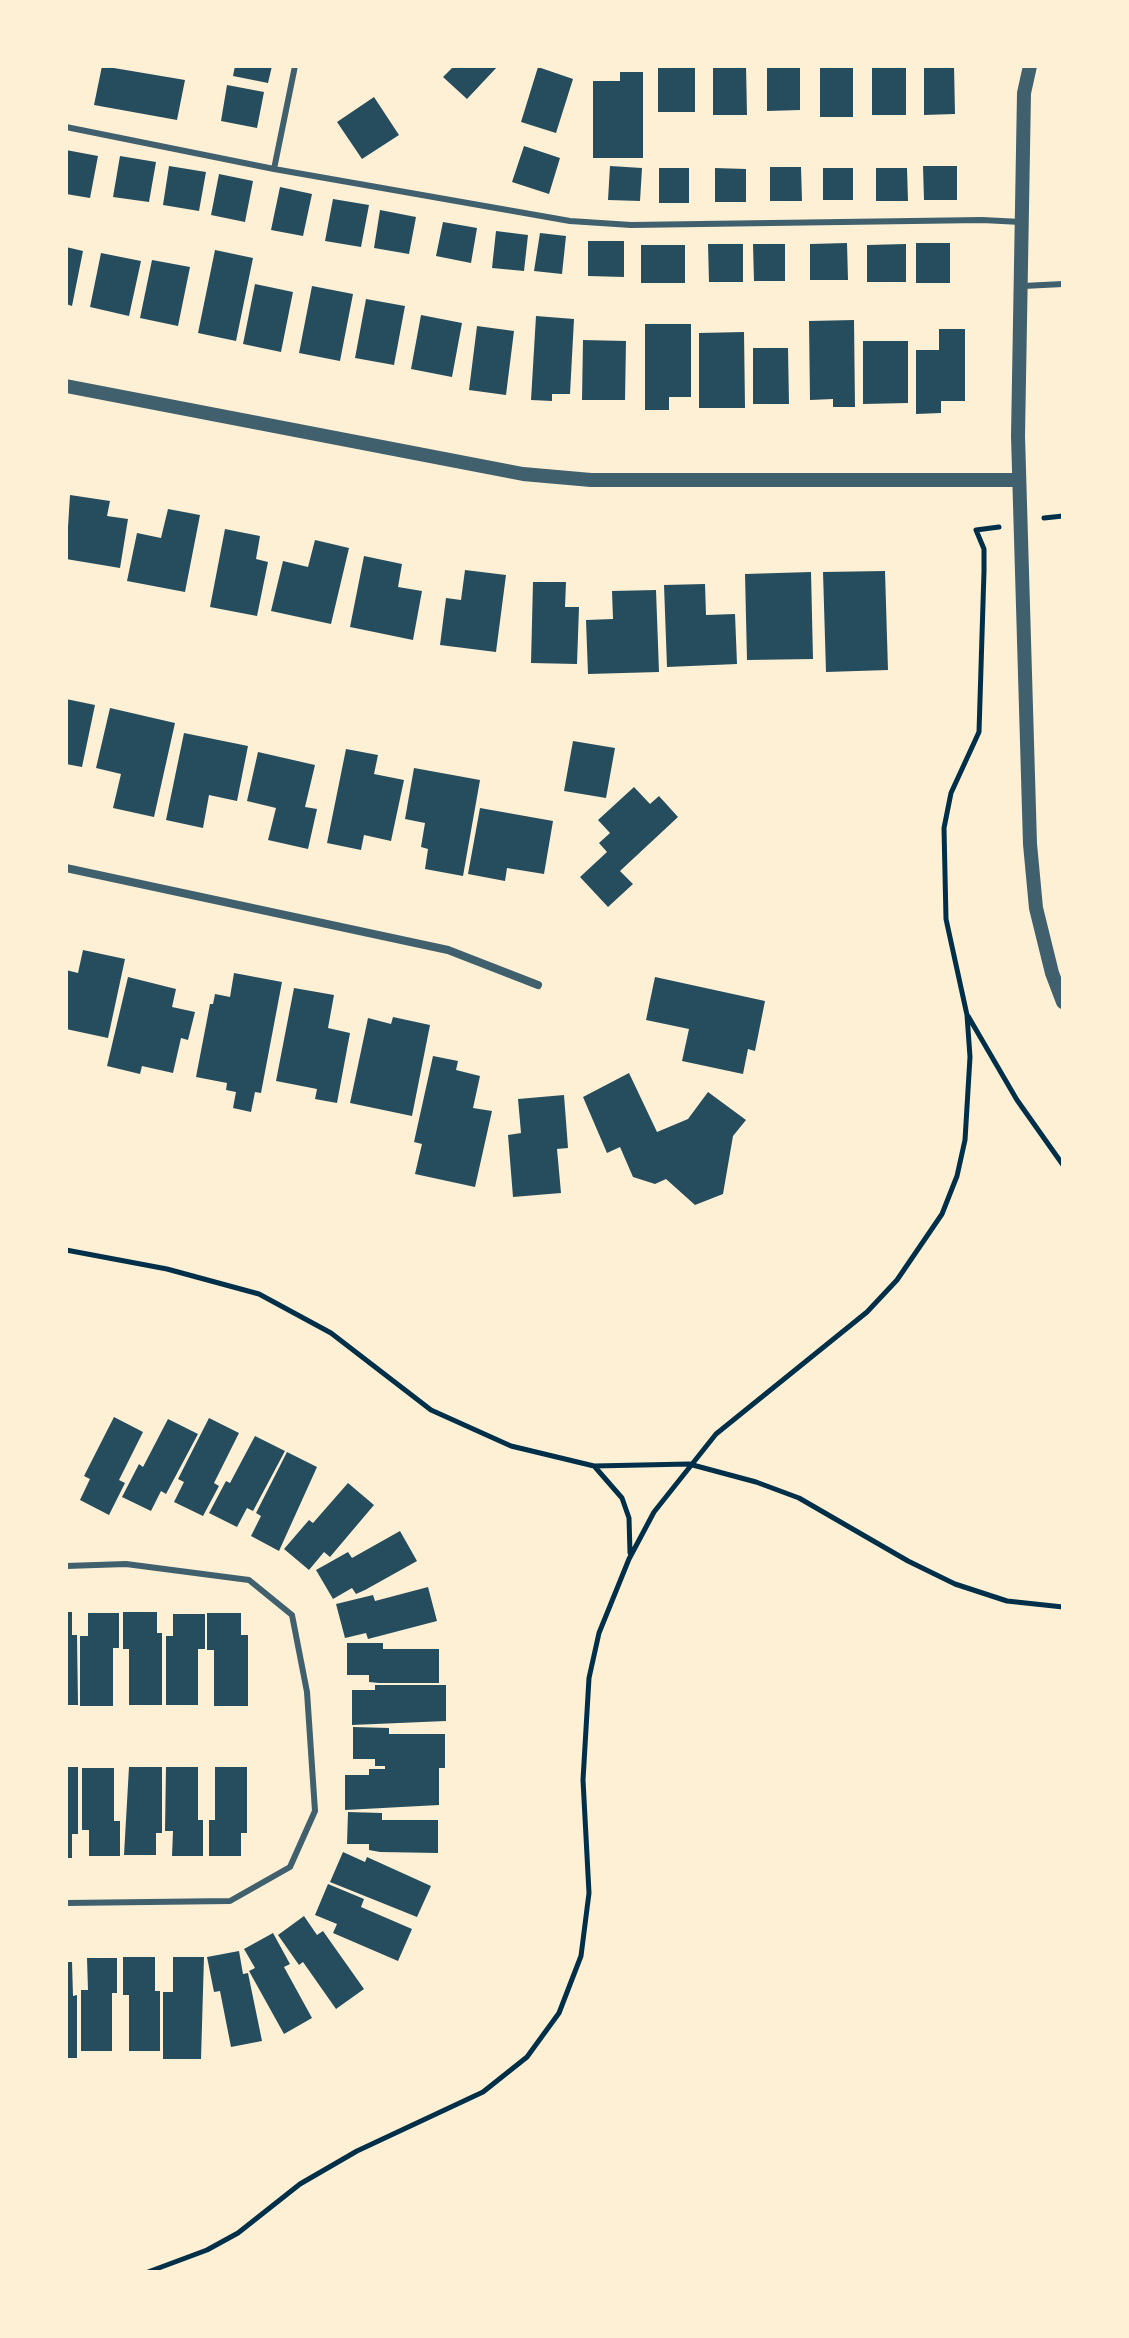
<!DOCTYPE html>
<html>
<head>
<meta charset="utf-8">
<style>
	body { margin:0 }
	#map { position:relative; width:1129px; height:2338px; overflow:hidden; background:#fdf0d5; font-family:"PT Sans Narrow",sans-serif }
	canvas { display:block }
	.frame { position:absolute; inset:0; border:68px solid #fdf0d5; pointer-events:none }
</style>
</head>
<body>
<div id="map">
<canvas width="1129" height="2338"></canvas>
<div class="frame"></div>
</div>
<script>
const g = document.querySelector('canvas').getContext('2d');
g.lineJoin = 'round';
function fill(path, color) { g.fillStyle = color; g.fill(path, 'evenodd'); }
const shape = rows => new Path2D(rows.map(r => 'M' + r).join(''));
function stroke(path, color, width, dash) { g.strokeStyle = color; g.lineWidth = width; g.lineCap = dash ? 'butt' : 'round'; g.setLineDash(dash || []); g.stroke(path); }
fill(shape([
	[102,66,185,80,177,120,94,105],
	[235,66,272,66,268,83,233,76],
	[454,66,498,66,467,99,443,77],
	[658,66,695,66,695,112,658,112],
	[713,66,746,66,747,115,713,115],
	[767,66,800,66,800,110,767,111],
	[820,66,853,66,853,117,820,117],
	[872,66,906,66,906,115,872,115],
	[924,66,954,66,955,114,924,115],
	[538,67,573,79,556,133,521,122],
	[620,72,643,72,643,158,593,158,593,81,620,81],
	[227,85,264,92,257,128,221,121],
	[374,97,399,135,362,159,337,122],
	[524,146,560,158,549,194,512,182],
	[66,150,98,156,90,198,66,194],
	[120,156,156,162,149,202,113,197],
	[169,166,206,172,199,211,163,205],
	[610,166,642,168,640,201,608,200],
	[923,166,957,166,957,200,924,200],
	[770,167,801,167,802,201,770,201],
	[659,168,689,168,689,203,659,203],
	[715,168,746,169,746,202,715,202],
	[823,168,853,168,853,200,823,200],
	[876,168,907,168,908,201,876,201],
	[219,174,253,181,245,222,211,215],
	[280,187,312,194,303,236,271,230],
	[333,199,369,205,361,247,325,241],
	[380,210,416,217,409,254,374,248],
	[443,222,477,228,471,263,436,256],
	[496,231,528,235,524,271,492,268],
	[540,233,566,236,562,274,534,271],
	[588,241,624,241,624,277,588,276],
	[847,243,848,280,810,280,810,244],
	[916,243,950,243,950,283,916,283],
	[708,244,743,244,743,282,709,282],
	[753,244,785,244,785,281,754,281],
	[906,244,906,282,867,282,867,245],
	[641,245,685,245,685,283,641,283],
	[66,247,83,251,72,306,66,304],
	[215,250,253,258,236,341,198,333],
	[101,253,141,261,129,316,90,307],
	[152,260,190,267,178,326,140,318],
	[255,284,293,292,281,352,243,344],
	[312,286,353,294,340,361,299,353],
	[366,299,405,306,394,365,355,358],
	[421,315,462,323,452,377,411,369],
	[536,316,574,319,570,394,552,394,552,401,531,400],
	[854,320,855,407,833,407,833,399,810,400,809,321],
	[645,324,691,324,691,397,669,397,669,410,645,410],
	[477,326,514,331,506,395,469,390],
	[939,329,965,329,965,401,941,401,941,413,916,414,916,350,939,350],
	[744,332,745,408,699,408,699,333],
	[583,340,626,341,625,400,582,400],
	[863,341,908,341,908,403,863,404],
	[753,348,788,348,789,404,753,404],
	[70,495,110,501,107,516,128,519,120,568,66,559],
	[168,509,200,515,185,592,127,581,137,533,161,538],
	[225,529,260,536,256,559,268,562,257,616,210,607],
	[315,540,349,548,331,624,271,611,283,561,308,567],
	[364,556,402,564,398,587,422,591,413,640,350,627],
	[465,570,506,575,496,652,440,645,446,598,461,600],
	[885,571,888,670,826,672,823,572],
	[811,572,813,659,747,660,745,574],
	[533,582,566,582,565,607,579,607,577,664,531,663],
	[705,584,706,615,735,614,737,664,667,667,664,585],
	[656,590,659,672,588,674,586,620,613,619,612,591],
	[66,699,95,705,82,767,66,764],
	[110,708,175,723,154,817,113,808,121,774,96,768],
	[184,733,248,746,237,801,209,795,203,828,166,820],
	[573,741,615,748,606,798,564,791],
	[346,749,378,755,374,774,404,780,391,841,364,835,361,850,327,843],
	[258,752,315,765,305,807,317,809,308,849,268,840,276,808,247,801],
	[414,768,480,780,463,876,425,869,428,849,421,847,425,823,405,819],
	[634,787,650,804,659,796,678,817,620,871,633,884,608,907,580,877,607,852,599,843,610,833,598,820],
	[480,808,553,821,544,874,507,868,505,881,468,874],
	[83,950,125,959,108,1038,66,1029,66,970,78,973],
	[234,973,282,982,261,1093,255,1092,251,1112,233,1108,236,1092,226,1090,227,1083,196,1077,210,1004,213,1004,215,994,230,997],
	[128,977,176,989,172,1007,195,1012,188,1040,181,1038,173,1073,142,1066,140,1074,107,1066],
	[655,977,765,1001,755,1051,748,1049,743,1074,682,1061,689,1029,646,1020],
	[294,988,334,995,328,1028,350,1033,337,1103,315,1099,317,1089,276,1081],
	[393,1017,430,1025,412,1116,350,1103,368,1018,391,1024],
	[433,1056,458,1061,456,1070,480,1076,473,1108,492,1111,475,1187,415,1174,422,1144,414,1142],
	[629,1073,657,1132,688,1119,708,1092,746,1120,733,1136,723,1194,695,1205,666,1179,655,1184,633,1177,620,1147,607,1153,583,1097],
	[564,1095,568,1148,557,1149,561,1193,513,1197,508,1135,521,1133,518,1099],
	[114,1417,143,1432,119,1480,125,1483,109,1515,80,1500,90,1479,84,1476],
	[209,1418,239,1433,214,1483,219,1486,203,1516,174,1502,184,1482,178,1479],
	[168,1419,198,1434,166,1494,161,1491,151,1511,122,1497,139,1464,143,1467],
	[255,1436,285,1451,253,1511,247,1508,237,1527,209,1513,226,1481,230,1483],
	[287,1452,317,1467,279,1551,251,1536,261,1516,256,1513],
	[348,1483,374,1505,330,1557,324,1552,309,1570,284,1549,309,1520,313,1523],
	[400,1531,417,1561,365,1590,356,1594,352,1588,333,1599,316,1570,348,1552,352,1558],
	[428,1587,437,1621,368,1639,366,1633,345,1638,336,1604,373,1595,375,1601],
	[66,1612,72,1612,72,1635,77,1635,78,1705,66,1705],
	[123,1612,157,1612,157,1633,162,1633,162,1705,129,1705,129,1649,123,1649],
	[88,1613,119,1613,119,1648,113,1648,113,1706,80,1706,80,1636,88,1636],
	[207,1613,241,1613,241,1635,248,1635,248,1706,214,1706,214,1650,207,1650],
	[173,1614,205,1614,205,1649,198,1649,198,1705,166,1705,166,1636,173,1636],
	[347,1643,383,1643,383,1649,439,1649,439,1683,379,1683,369,1682,369,1675,347,1675],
	[375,1685,446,1685,446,1721,352,1725,352,1690,375,1690],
	[353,1727,389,1728,389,1734,445,1734,445,1768,439,1768,439,1805,345,1810,345,1775,369,1775,369,1769,385,1769,385,1766,375,1766,375,1759,353,1759],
	[66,1767,78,1767,78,1834,72,1834,72,1858,66,1858],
	[129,1767,162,1767,162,1833,156,1833,156,1855,124,1855],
	[166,1767,198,1767,198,1820,203,1820,203,1856,172,1856,173,1831,165,1831],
	[215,1767,247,1767,247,1833,241,1833,241,1856,209,1856,209,1820,215,1820],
	[82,1768,114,1768,114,1821,120,1821,120,1856,89,1856,89,1830,82,1830],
	[348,1812,382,1813,382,1820,438,1820,438,1853,380,1852,369,1850,369,1844,347,1844],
	[343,1852,365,1862,367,1857,431,1886,417,1917,330,1882],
	[328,1884,364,1899,361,1907,412,1929,398,1961,333,1933,337,1924,315,1915],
	[304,1916,317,1935,323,1931,364,1989,336,2009,303,1962,299,1965,278,1935],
	[273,1933,290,1964,284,1967,312,2018,284,2034,249,1971,255,1968,244,1949],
	[239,1951,243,1974,248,1973,262,2041,231,2047,220,1991,214,1992,207,1957],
	[123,1957,155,1957,155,1991,160,1991,160,2051,129,2051,129,1995,123,1995],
	[173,1957,204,1957,201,2059,163,2059,163,1992,173,1992],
	[87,1958,117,1958,117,1993,112,1993,112,2051,81,2051,81,1990,88,1990],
	[66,1962,72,1962,73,1996,77,1995,77,2058,66,2058]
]), '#264d5e');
stroke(shape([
	[1044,518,1063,516],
	[968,1016,1017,1100,1063,1165],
	[66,1250,167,1269,259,1294,331,1333,431,1410,511,1446,594,1466,689,1464,756,1482,799,1498,908,1561,955,1584,1007,1601,1063,1607],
	[595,1467,622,1498,629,1518,630,1553],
	[148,2272,207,2250,238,2233,300,2184,357,2151,483,2092,527,2057,559,2013,581,1956,589,1893,583,1780,589,1678,599,1633,629,1559,654,1512,716,1434,867,1312,897,1280,942,1214,957,1176,965,1140,970,1057,967,1015,946,919,944,828,951,793,979,732,984,571,984,549,976,530,999,527]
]), '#003049', 5);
stroke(shape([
	[66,127,274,169,570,221,631,225,982,220,1021,222],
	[274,169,295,66],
	[1023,286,1063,284],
	[66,1566,126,1564,249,1580,292,1615,307,1692,315,1811,290,1867,230,1901,66,1903]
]), '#3f606c', 6);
stroke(shape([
	[66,868,448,950,538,985]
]), '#3f606c', 8);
stroke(shape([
	[1030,66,1024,93,1018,436,1030,844,1036,908,1052,973,1063,1002],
	[66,386,523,474,591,480,1019,480]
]), '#3f606c', 14);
</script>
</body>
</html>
